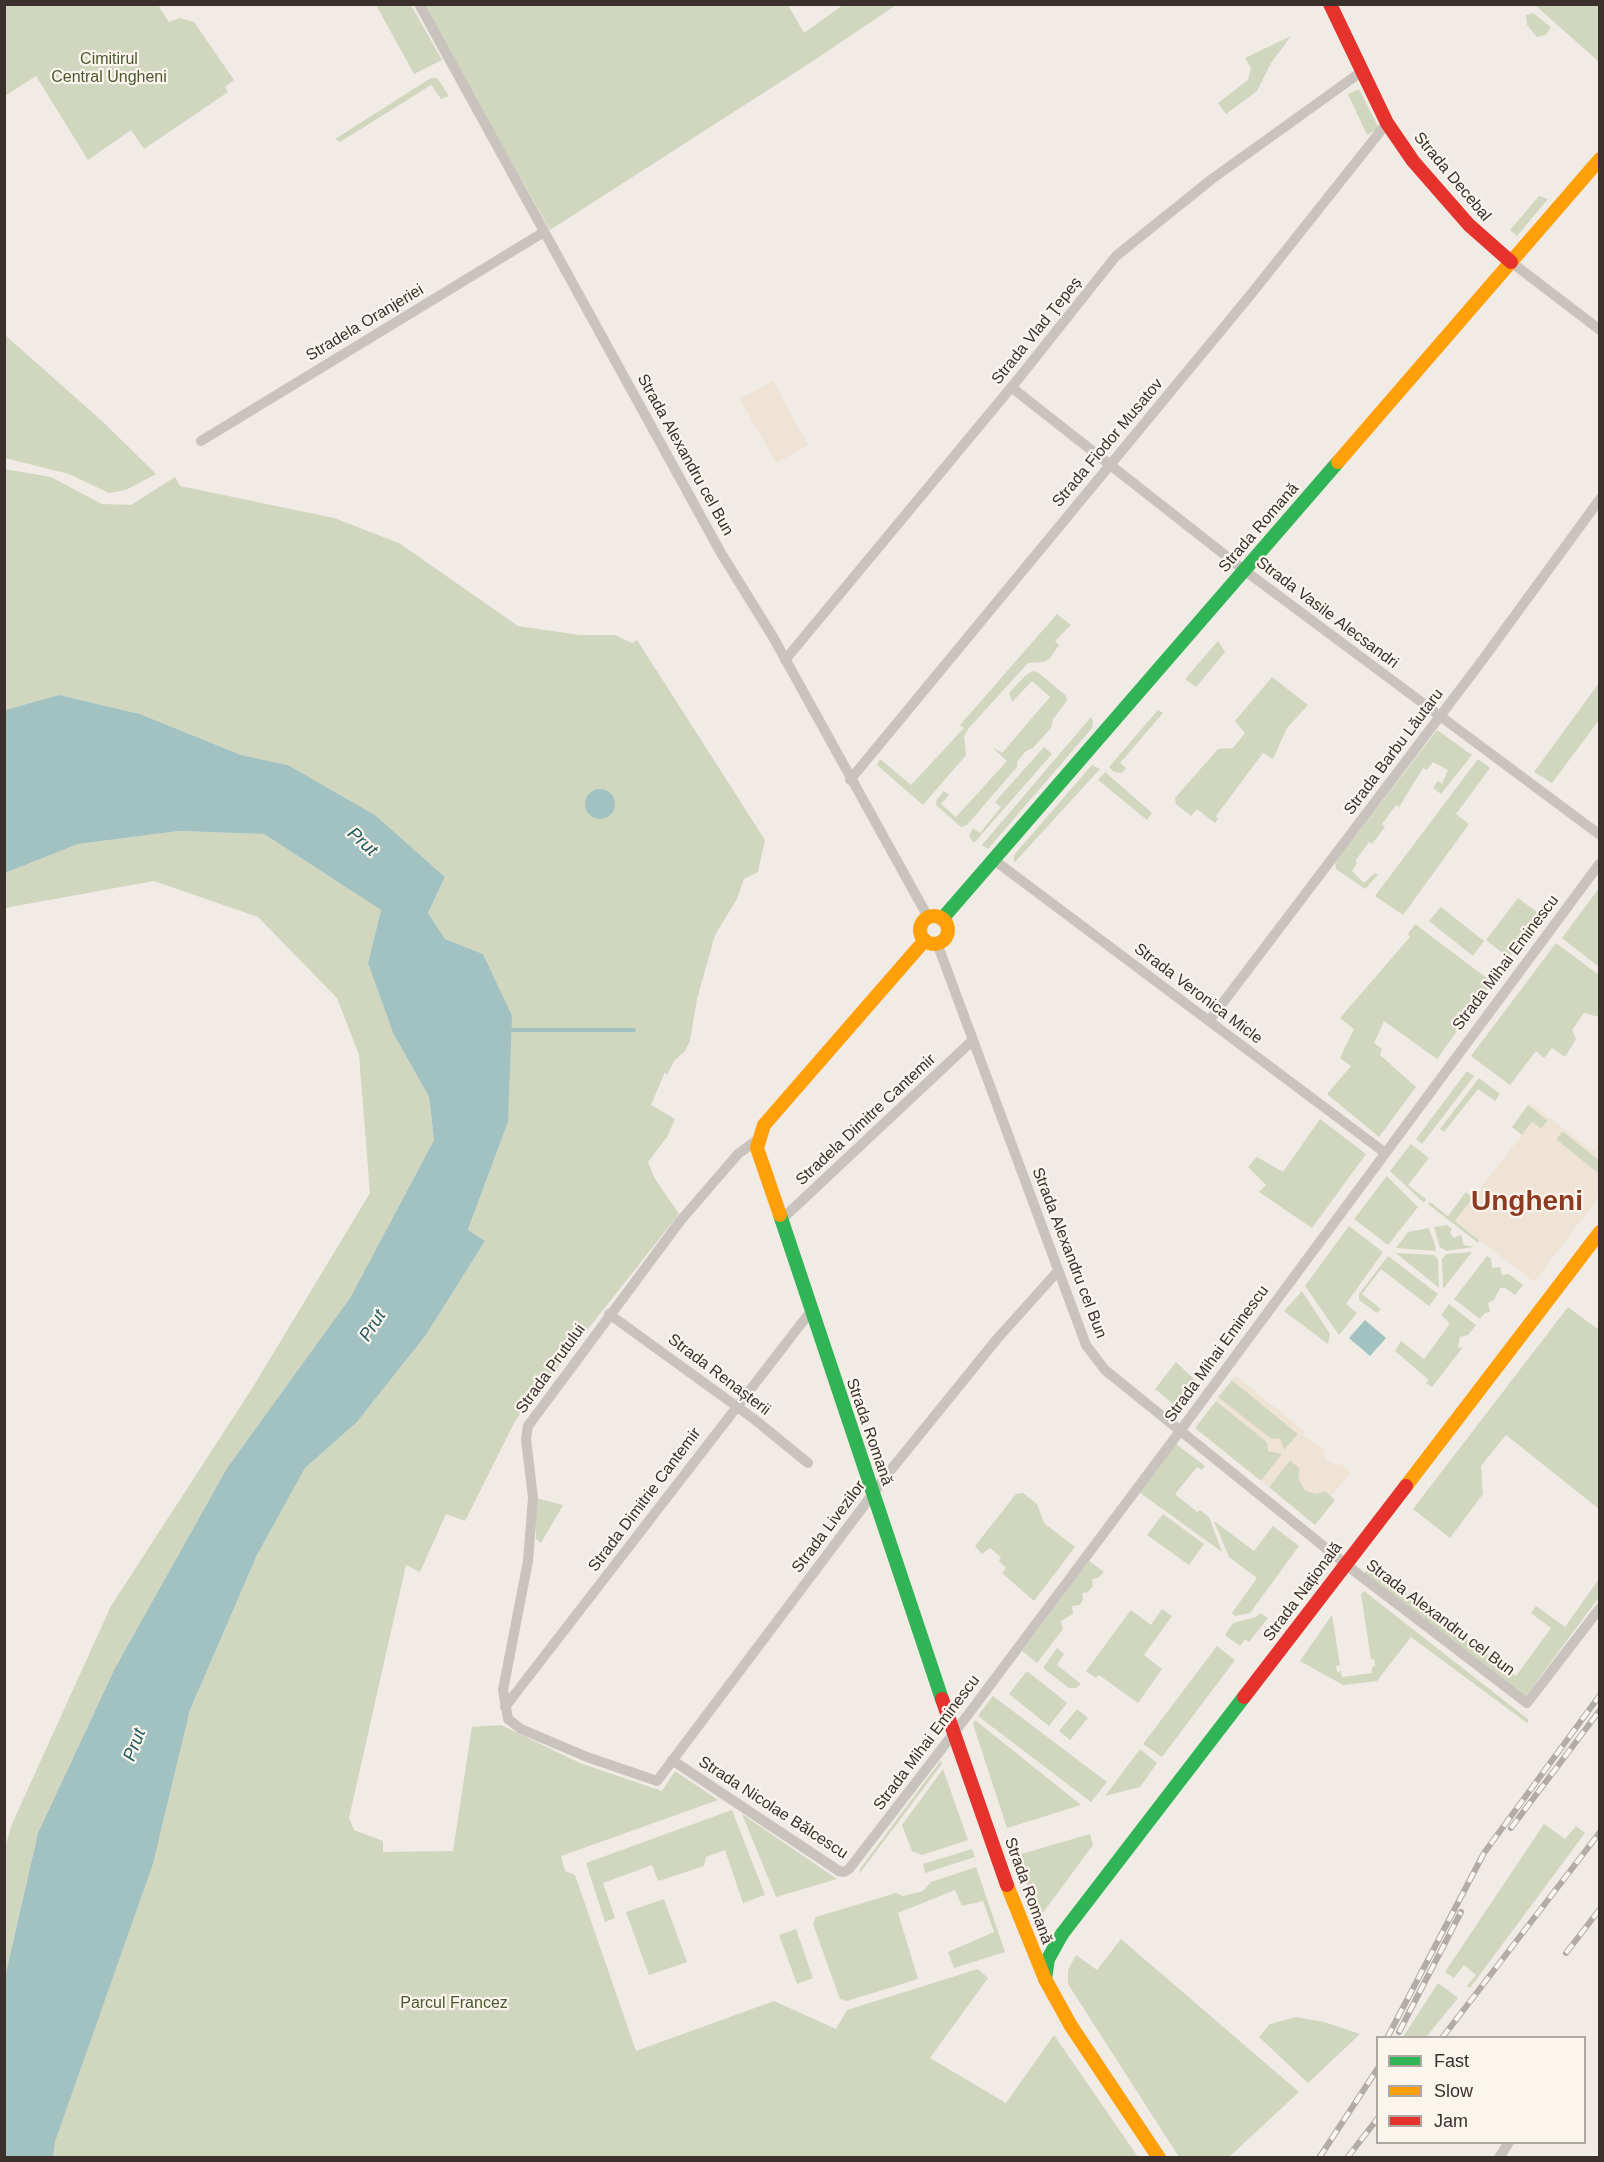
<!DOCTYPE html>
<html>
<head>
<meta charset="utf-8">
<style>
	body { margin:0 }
	#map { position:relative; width:1604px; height:2162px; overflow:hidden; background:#f0ebe5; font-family:Arial,sans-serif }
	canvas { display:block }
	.frame { position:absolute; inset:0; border:6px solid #3b302b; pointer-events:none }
	.legend { position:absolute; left:1376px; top:2036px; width:210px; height:108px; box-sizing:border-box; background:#fbf5ee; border:2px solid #aea6a0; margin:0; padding:8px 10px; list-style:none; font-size:18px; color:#3b302b }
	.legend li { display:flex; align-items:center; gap:12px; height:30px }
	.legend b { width:30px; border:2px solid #aea6a0 }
</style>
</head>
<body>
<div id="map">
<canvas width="1604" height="2162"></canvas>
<div class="frame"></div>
<ul class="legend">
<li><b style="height:8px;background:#30b455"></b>Fast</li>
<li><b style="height:8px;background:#ff9f0a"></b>Slow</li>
<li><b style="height:8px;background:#e5322d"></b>Jam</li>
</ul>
</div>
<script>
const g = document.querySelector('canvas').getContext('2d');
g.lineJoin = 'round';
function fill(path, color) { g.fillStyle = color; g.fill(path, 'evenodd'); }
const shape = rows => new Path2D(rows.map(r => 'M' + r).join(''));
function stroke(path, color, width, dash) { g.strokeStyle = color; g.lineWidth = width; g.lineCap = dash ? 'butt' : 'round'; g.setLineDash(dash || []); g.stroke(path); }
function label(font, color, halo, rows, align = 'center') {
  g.font = font + ' Arial,sans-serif'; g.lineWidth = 4.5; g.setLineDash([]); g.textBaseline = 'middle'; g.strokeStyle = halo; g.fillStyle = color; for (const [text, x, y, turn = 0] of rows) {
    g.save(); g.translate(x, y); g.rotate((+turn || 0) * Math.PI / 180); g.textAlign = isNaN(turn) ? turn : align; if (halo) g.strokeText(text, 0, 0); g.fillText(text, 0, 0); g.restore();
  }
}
fill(shape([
	[5,4,162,5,159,7,169,22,179,18,194,22,234,80,225,87,228,92,144,149,131,130,88,160,36,76,5,96],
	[376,5,411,5,442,60,414,74],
	[423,5,788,5,804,33,843,5,896,5,813,61,550,230],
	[1535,5,1599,5,1599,62],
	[1533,13,1551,27,1546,35,1537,37,1527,25,1526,15],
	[1291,36,1271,63,1257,91,1226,114,1218,103,1248,80,1251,68,1245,58],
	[431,78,437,78,449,96,441,99,431,85,340,142,335,139],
	[1359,89,1379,128,1367,135,1348,94],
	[1539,196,1548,199,1517,236,1510,230],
	[5,335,103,422,156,474,126,490,109,493,69,474,5,458],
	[4,469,51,477,102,504,131,505,175,477,180,486,334,518,399,543,518,626,580,635,615,635,632,643,637,640,765,840,758,872,744,879,737,899,715,935,697,999,690,1041,685,1051,674,1061,667,1075,665,1072,651,1105,675,1119,667,1137,648,1162,655,1179,679,1214,515,1421,465,1521,446,1514,420,1572,406,1565,349,1818,354,1830,383,1841,383,1852,453,1851,472,1727,501,1725,580,1763,662,1791,675,1771,718,1800,561,1856,565,1871,575,1875,636,2051,774,2001,836,2029,847,2010,978,1969,988,1978,930,2058,1006,2103,1054,2035,1138,2157,53,2157,55,2142,153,1864,190,1710,257,1555,305,1468,357,1422,426,1335,485,1241,468,1231,508,1122,483,954,445,939,428,913,445,877,375,815,288,765,241,755,140,714,59,695,5,710],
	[1057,614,1071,625,1055,641,1059,645,1050,658,1044,662,1028,663,969,728,964,736,966,755,923,805,877,765,880,759,911,785,964,728,960,725],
	[1218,641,1225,652,1196,687,1185,679],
	[1033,671,1039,673,1066,696,1067,701,1053,719,1051,728,1033,748,1026,751,1017,762,1017,767,967,825,961,827,936,805,937,799,944,791,949,795,941,804,956,817,1007,761,992,747,1002,753,1050,697,1032,681,1012,702,1009,693,1026,675],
	[1272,677,1308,705,1287,728,1273,759,1263,753,1216,816,1218,819,1215,823,1197,809,1191,816,1176,804,1175,798,1218,749,1233,748,1245,733,1235,721],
	[1599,683,1599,720,1552,783,1534,772],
	[1158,710,1163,713,1120,763,1126,768,1122,773,1114,772,1109,767],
	[1091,717,1093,722,1092,728,988,849,982,845],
	[1437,730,1472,755,1441,794,1433,788,1438,781,1442,784,1448,770,1433,762,1427,770,1423,768,1399,807,1396,805,1382,824,1385,827,1372,844,1369,842,1355,861,1357,863,1352,871,1364,883,1375,873,1378,875,1365,889,1336,869,1335,863],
	[1044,747,1052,754,974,843,969,836,973,828,980,833,1001,807,995,802],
	[1478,759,1490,768,1456,814,1469,824,1403,915,1375,896],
	[1092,765,1100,769,1014,863,1014,855],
	[1105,772,1152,813,1147,820,1098,780],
	[179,831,264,834,381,910,368,963,393,1033,429,1097,434,1140,350,1298,227,1468,115,1668,38,1833,5,1977,5,1847,12,1824,111,1606,253,1387,370,1193,359,1055,337,998,258,917,154,881,5,908,5,873,78,844],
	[1599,888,1599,967,1562,938],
	[1518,898,1541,915,1509,958,1486,940],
	[1441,907,1484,941,1473,956,1429,921],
	[1415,924,1492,982,1437,1059,1384,1021,1374,1043,1382,1049,1380,1055,1416,1087,1379,1137,1327,1094,1351,1066,1340,1058,1354,1029,1340,1018,1410,937,1408,934],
	[1556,943,1599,975,1599,1017,1584,1013,1572,1030,1576,1039,1565,1057,1552,1048,1544,1058,1536,1051,1510,1085,1471,1056],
	[1467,1071,1474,1076,1422,1144,1416,1139],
	[1479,1078,1500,1094,1495,1101,1478,1089,1444,1132,1440,1129],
	[1528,1105,1548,1120,1541,1129,1532,1122,1522,1135,1512,1127],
	[1320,1119,1366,1154,1312,1228,1259,1192,1266,1185,1248,1167,1257,1157,1283,1172],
	[1562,1131,1599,1160,1599,1174,1556,1140],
	[1411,1144,1429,1158,1408,1185,1426,1199,1424,1203,1390,1171],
	[1387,1176,1418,1207,1388,1245,1354,1219],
	[1466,1192,1473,1198,1455,1221,1479,1240,1478,1243,1428,1204,1430,1202,1448,1216],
	[1447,1225,1452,1229,1450,1233,1454,1238,1461,1235,1464,1245,1474,1247,1446,1251,1440,1247,1434,1227],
	[1349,1226,1383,1252,1346,1304,1357,1313,1339,1335,1305,1286],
	[1429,1228,1436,1248,1435,1251,1396,1248,1408,1232],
	[1472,1252,1443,1289,1442,1259,1446,1254],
	[1396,1253,1434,1255,1438,1259,1439,1288],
	[1388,1256,1438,1294,1429,1306,1381,1269,1362,1294,1381,1309,1377,1313,1359,1300,1359,1294],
	[1487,1256,1491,1259,1492,1268,1500,1267,1502,1275,1509,1274,1523,1285,1515,1295,1505,1288,1500,1288,1494,1300,1488,1303,1490,1312,1485,1313,1480,1319,1454,1299],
	[1302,1291,1330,1334,1328,1344,1284,1311],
	[1449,1304,1476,1325,1468,1335,1460,1337,1458,1348,1463,1347,1432,1387,1426,1383,1429,1380,1395,1351,1401,1341,1424,1359,1449,1325,1448,1321,1441,1315],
	[1568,1307,1599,1330,1599,1509,1506,1435,1481,1466,1483,1494,1450,1538,1413,1509],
	[1176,1362,1198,1383,1178,1408,1155,1389],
	[1232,1380,1298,1434,1284,1451,1218,1397],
	[1216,1401,1282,1454,1261,1481,1195,1428],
	[1176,1444,1205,1466,1202,1470,1197,1467,1175,1494,1197,1512,1200,1510,1209,1517,1222,1552,1139,1492],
	[1290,1460,1300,1469,1298,1478,1305,1490,1315,1494,1325,1491,1335,1500,1315,1525,1269,1487],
	[1023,1493,1037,1504,1044,1523,1075,1547,1034,1601,1002,1573,1006,1568,999,1561,1001,1557,990,1548,982,1554,975,1546,1016,1494],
	[536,1498,563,1505,541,1543,536,1539],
	[1163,1514,1204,1544,1189,1565,1147,1535],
	[1214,1521,1254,1551,1273,1526,1299,1546,1250,1613,1235,1616,1232,1613,1257,1578,1229,1557],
	[1089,1561,1104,1572,1098,1578,1092,1579,1093,1586,1088,1592,1082,1593,1083,1599,1080,1605,1072,1606,1073,1614,1061,1621,1063,1629,1037,1663,1022,1651],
	[1373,1563,1374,1569,1516,1676,1551,1628,1531,1613,1536,1606,1565,1627,1599,1579,1599,1597,1526,1696,1364,1574],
	[1364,1591,1529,1720,1527,1723,1411,1637,1377,1681,1343,1685,1300,1661,1332,1615,1340,1665,1336,1666,1337,1672,1341,1671,1342,1677,1372,1673,1372,1667,1375,1666,1374,1659,1371,1660,1361,1594],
	[1162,1609,1172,1616,1144,1655,1162,1669,1138,1703,1099,1675,1096,1678,1086,1671,1131,1610,1151,1625],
	[1260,1613,1268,1618,1249,1642,1245,1639,1240,1646,1225,1635,1233,1623,1256,1617],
	[1217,1646,1235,1660,1162,1757,1143,1744],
	[1057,1648,1064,1654,1057,1665,1081,1684,1076,1688,1069,1688,1043,1668],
	[1027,1671,1067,1703,1049,1726,1009,1694],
	[993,1696,1107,1782,1091,1802,978,1716],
	[1077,1709,1088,1718,1070,1740,1059,1731],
	[975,1720,1081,1805,1007,1828,973,1724],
	[1140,1749,1157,1763,1140,1787,1105,1796],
	[941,1760,942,1764,859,1874,860,1869],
	[943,1769,968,1840,922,1855,912,1851,902,1825],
	[732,1810,765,1895,743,1903,725,1850,706,1857,704,1866,658,1881,652,1865,603,1883,615,1918,605,1922,586,1863],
	[742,1814,837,1879,776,1897],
	[1544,1824,1565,1839,1576,1826,1585,1833,1470,1988,1467,1986,1476,1975,1464,1965,1454,1978,1445,1972],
	[1090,1834,1093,1845,1042,1914,1037,1914,1018,1855],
	[972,1849,975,1857,925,1873,923,1864],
	[976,1867,1005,1952,954,1968,948,1952,994,1932,983,1901,962,1906,955,1890,898,1913,918,1979,847,2001,840,1999,813,1924,816,1917,896,1893,903,1896,923,1891,931,1882],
	[664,1899,687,1962,649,1975,626,1912],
	[796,1929,813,1978,797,1984,779,1935],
	[1121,1939,1299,2092,1229,2157,1179,2157,1068,1984,1068,1970,1076,1955,1097,1970],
	[1438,1983,1458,1998,1426,2037,1403,2037],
	[1296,2017,1324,2022,1360,2034,1308,2083,1259,2037,1270,2024]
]), '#d1d6bf');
fill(shape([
	[773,381,808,445,776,463,740,399],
	[1530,1103,1593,1151,1600,1143,1596,1153,1599,1160,1563,1131,1556,1139,1599,1174,1599,1197,1534,1282,1455,1221,1532,1122,1541,1129,1548,1121,1528,1105],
	[1236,1376,1305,1432,1303,1435,1325,1450,1324,1455,1329,1462,1338,1465,1340,1463,1351,1472,1331,1496,1325,1491,1315,1494,1305,1490,1298,1478,1300,1469,1290,1460,1269,1487,1261,1481,1282,1454,1268,1451,1267,1442,1216,1401,1218,1397,1270,1438,1280,1439,1284,1450,1298,1434,1232,1380]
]), '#eee3d5');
fill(shape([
	[59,695,140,714,241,755,288,765,375,815,445,877,428,913,445,939,483,954,512,1016,508,1122,468,1230,485,1241,426,1335,357,1422,305,1468,257,1555,190,1710,153,1864,55,2142,53,2157,5,2158,5,1977,38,1833,115,1668,227,1468,350,1298,434,1140,429,1097,393,1033,368,963,381,910,264,834,179,831,78,844,5,873,5,710],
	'585 804a15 15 0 1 1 30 0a15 15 0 1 1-30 0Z',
	[1365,1320,1386,1338,1370,1356,1349,1338]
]), '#a1c2c1');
stroke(shape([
	[508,1030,634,1030]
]), '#a1c2c1', 4);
stroke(shape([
	[419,4,721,553,773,637,928,917],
	[1511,262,1600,330],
	[1011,387,1244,570,1600,835],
	[201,441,544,232],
	[785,660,1019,378,1116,256,1212,179,1361,72],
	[850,780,1252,293,1387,123],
	[994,860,1384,1152],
	[937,943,1086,1345,1105,1370,1358,1574,1527,1703,1600,1608],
	[1209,1021,1478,666,1600,499],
	[757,1140,738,1154,681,1220,528,1426,526,1439,533,1498,528,1561,503,1690,508,1719,521,1729,587,1757,657,1781,890,1471,997,1339,1058,1271],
	[780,1221,973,1040],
	[609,1314,754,1419,808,1463],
	[505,1707,811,1311],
	[672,1760,839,1871,844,1872,849,1869,967,1716,1180,1431,1600,863],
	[1499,2158,1509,2142]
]), '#c9c3be', 10);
stroke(shape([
	[942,919,1338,462],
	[780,1215,942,1699],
	[1045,1979,1048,1959,1062,1934,1244,1697]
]), '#30b455', 14);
stroke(shape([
	[1338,462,1600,159],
	'920 930a14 14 0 1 1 28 0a14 14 0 1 1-28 0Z',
	[780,1215,757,1148,764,1125,925,940],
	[1406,1486,1600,1232],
	[1007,1885,1045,1979,1071,2026,1159,2158]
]), '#ff9f0a', 14);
stroke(shape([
	[1330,4,1387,123,1413,161,1469,225,1511,262],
	[1244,1697,1406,1486],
	[942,1699,1007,1885]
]), '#e5322d', 14);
const rail = shape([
	[1511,1828,1600,1710],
	[1566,1953,1600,1909],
	[1399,2032,1461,1912],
	[1387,2038,1484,1853,1600,1695],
	[1442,2038,1600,1832],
	[1319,2158,1378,2068],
	[1347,2158,1378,2118]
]);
stroke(rail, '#b1aca8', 6);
stroke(rail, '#fbf5ee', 4, [11]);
label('16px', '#4a5a2e', '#fbf5ee', [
	["Cimitirul",109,60],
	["Central Ungheni",109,78],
	["Parcul Francez",454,2004]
]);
label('16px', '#3b302b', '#fbf5ee', [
	["Strada Decebal",1452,177,50],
	["Stradela Oranjeriei",365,323,-31],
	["Strada Vlad Ţepeș",1037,331,-51],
	["Strada Fiodor Musatov",1108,443,-50],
	["Strada Alexandru cel Bun",685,455,61],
	["Strada Romană",1259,528,-49],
	["Strada Vasile Alecsandri",1327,613,37],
	["Strada Barbu Lăutaru",1394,752,-53],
	["Strada Mihai Eminescu",1506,963,-53],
	["Strada Veronica Micle",1198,994,37],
	["Stradela Dimitre Cantemir",866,1120,-43],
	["Strada Alexandru cel Bun",1069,1253,69],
	["Strada Mihai Eminescu",1217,1354,-54],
	["Strada Prutului",551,1369,-54],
	["Strada Renașterii",719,1375,37],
	["Strada Romană",869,1432,71],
	["Strada Dimitrie Cantemir",645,1500,-53],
	["Strada Livezilor",829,1527,-53],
	["Strada Națională",1303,1592,-53],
	["Strada Alexandru cel Bun",1440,1618,37],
	["Strada Mihai Eminescu",927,1743,-53],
	["Strada Nicolae Bălcescu",773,1808,33],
	["Strada Romană",1028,1891,70]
]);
label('italic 18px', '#1f5a5e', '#fbf5ee', [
	["Prut",362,842,42],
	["Prut",373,1326,-57],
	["Prut",135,1745,-69]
]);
label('bold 28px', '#8c3b22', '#fbf5ee', [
	["Ungheni",1527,1202]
]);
</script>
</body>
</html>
